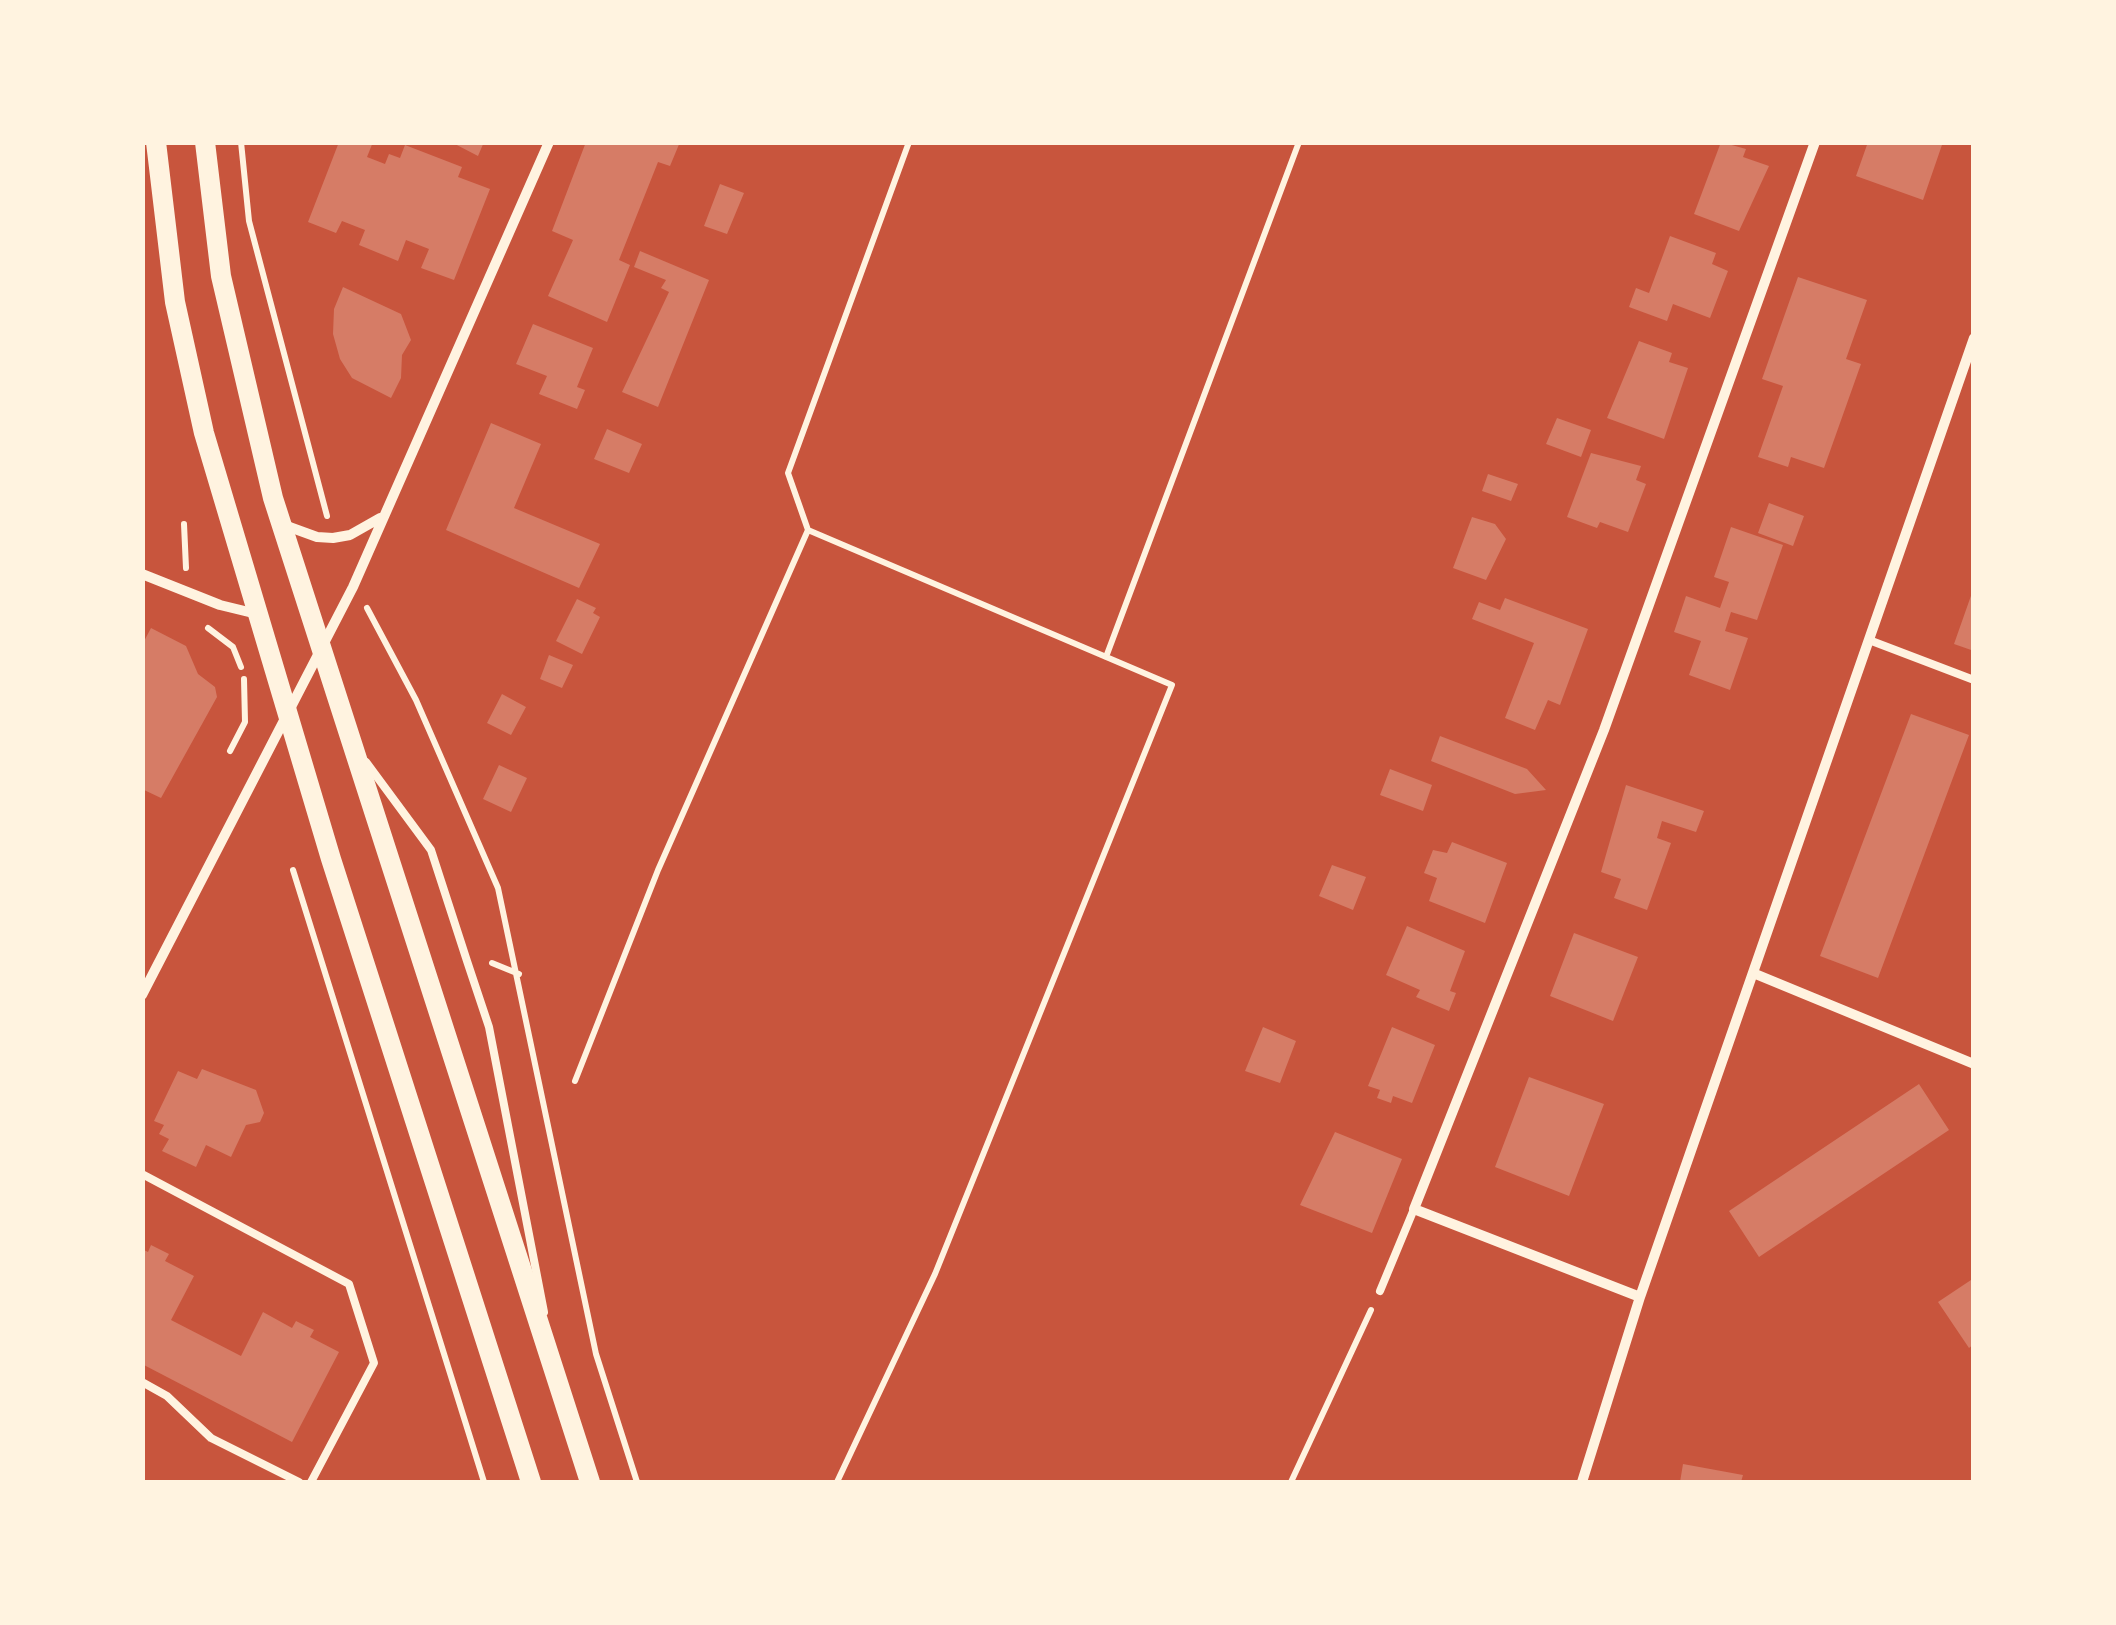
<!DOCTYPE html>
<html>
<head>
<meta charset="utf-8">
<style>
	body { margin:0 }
	#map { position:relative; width:2116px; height:1625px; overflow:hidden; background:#c8553d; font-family:Figtree,sans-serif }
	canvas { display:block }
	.frame { position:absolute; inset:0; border:145px solid #fff3e0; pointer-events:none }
</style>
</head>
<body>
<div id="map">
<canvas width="2116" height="1625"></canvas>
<div class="frame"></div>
</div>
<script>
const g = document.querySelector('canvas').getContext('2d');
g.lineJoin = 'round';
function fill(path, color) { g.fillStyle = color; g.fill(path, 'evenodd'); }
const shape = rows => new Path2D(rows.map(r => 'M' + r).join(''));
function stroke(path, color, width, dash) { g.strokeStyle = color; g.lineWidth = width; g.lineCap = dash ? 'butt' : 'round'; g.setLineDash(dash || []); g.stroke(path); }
fill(shape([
	[339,142,373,142,367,157,385,164,389,154,400,158,405,145,462,167,458,177,490,189,454,280,421,268,429,249,406,240,398,261,359,245,365,230,342,221,336,233,308,222],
	[451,142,484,142,478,156],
	[586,142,680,142,670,166,658,162,619,260,630,265,607,322,548,296,573,240,552,231],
	[1721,142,1746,149,1743,157,1769,166,1739,231,1694,214],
	[1868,142,1943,142,1923,200,1856,176],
	[720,184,744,193,727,234,704,226],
	[1670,236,1716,253,1712,264,1728,271,1710,318,1673,304,1667,321,1629,307,1636,288,1649,293],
	[640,251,709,280,658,407,622,392,669,292,661,288,666,280,634,267],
	[1798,277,1867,300,1846,359,1861,364,1824,468,1791,457,1788,467,1758,457,1783,386,1762,379],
	[343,287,401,314,411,340,402,355,401,378,391,398,352,378,340,359,333,334,334,309],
	[533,324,593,348,577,387,585,390,577,409,539,394,547,376,516,364],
	[1639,341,1672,353,1669,362,1688,368,1664,439,1607,418],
	[1557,418,1591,430,1581,457,1546,444],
	[491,423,541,444,514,508,600,544,579,588,446,530],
	[607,429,642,444,629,473,594,459],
	[1591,453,1641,466,1636,480,1646,484,1628,532,1600,522,1597,528,1567,517],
	[1488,474,1518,484,1511,501,1482,491],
	[1769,503,1804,516,1793,546,1758,533],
	[1472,517,1495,524,1506,539,1486,580,1453,568],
	[1731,527,1783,545,1757,620,1731,612,1725,631,1748,638,1730,690,1689,675,1701,641,1674,632,1686,596,1720,608,1729,582,1714,577],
	[1973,590,1974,591,1974,651,1954,644],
	[1505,598,1588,629,1560,705,1548,700,1535,730,1505,718,1534,643,1472,619,1479,602,1500,610],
	[577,599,596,608,593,613,600,617,582,654,556,641],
	[151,628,186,646,198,674,215,687,217,697,161,798,142,789,142,645],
	[549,655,573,665,562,688,540,679],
	[502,694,526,707,511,735,487,723],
	[1911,714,1969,735,1878,978,1820,956],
	[1440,736,1527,769,1546,790,1515,794,1431,761],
	[499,765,527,778,511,812,483,799],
	[1390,769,1432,785,1423,811,1380,795],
	[1626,785,1704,811,1696,832,1662,821,1657,838,1671,843,1647,910,1614,898,1621,879,1601,872],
	[1452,842,1507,863,1485,923,1429,901,1437,878,1424,873,1433,850,1447,853],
	[1332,865,1366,877,1353,910,1319,896],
	[1407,926,1465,951,1450,991,1456,993,1449,1011,1416,997,1420,990,1386,975],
	[1574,933,1638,957,1613,1021,1550,996],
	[1263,1027,1296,1041,1280,1083,1245,1071],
	[1392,1027,1435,1045,1412,1103,1393,1096,1391,1103,1377,1098,1380,1090,1368,1086],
	[202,1069,256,1090,264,1113,260,1122,246,1125,231,1157,206,1145,196,1167,162,1151,169,1139,159,1134,164,1125,154,1121,178,1071,197,1079],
	[1529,1077,1604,1104,1569,1196,1495,1167],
	[1919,1084,1949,1130,1759,1257,1729,1211],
	[1335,1132,1402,1159,1372,1233,1300,1205],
	[151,1245,169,1254,165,1261,194,1276,171,1320,241,1356,263,1312,292,1328,296,1321,314,1330,310,1337,339,1352,292,1442,142,1364,142,1249,148,1252],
	[1974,1278,1974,1344,1969,1348,1938,1302],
	[1683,1464,1743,1475,1741,1482,1680,1482]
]), '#d67c66');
stroke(shape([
	[241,142,249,221,327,516],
	[184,524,186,568],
	[808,530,1172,685,935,1274,837,1482],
	[367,608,416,700,498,888,596,1354,637,1482],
	[208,628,233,647,241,667],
	[1106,657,1299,142],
	[230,751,245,722,244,679],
	[293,870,484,1482],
	[492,963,519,974],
	[575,1081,658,870,808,530,788,473,909,142],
	[1291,1482,1371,1310]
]), '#fff3e0', 6);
stroke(shape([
	[1869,640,1974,680],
	[366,762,431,850,467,961,489,1027,544,1312],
	[142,1174,349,1284,374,1363,311,1482],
	[1380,1291,1414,1209],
	[142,1382,167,1396,211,1438,299,1482]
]), '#fff3e0', 8);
stroke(shape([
	[284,525,317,537,333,538,350,535,380,518],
	[142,574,220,605,257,614],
	[1753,973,1974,1064],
	[142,995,353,587,549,142],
	[1640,1297,1414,1209,1604,730,1815,142],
	[1582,1482,1640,1297,1974,338]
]), '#fff3e0', 10);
stroke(shape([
	[156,142,175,302,204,433,331,859,531,1482],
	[205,142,221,276,273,498,590,1482]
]), '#fff3e0', 20);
</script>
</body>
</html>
